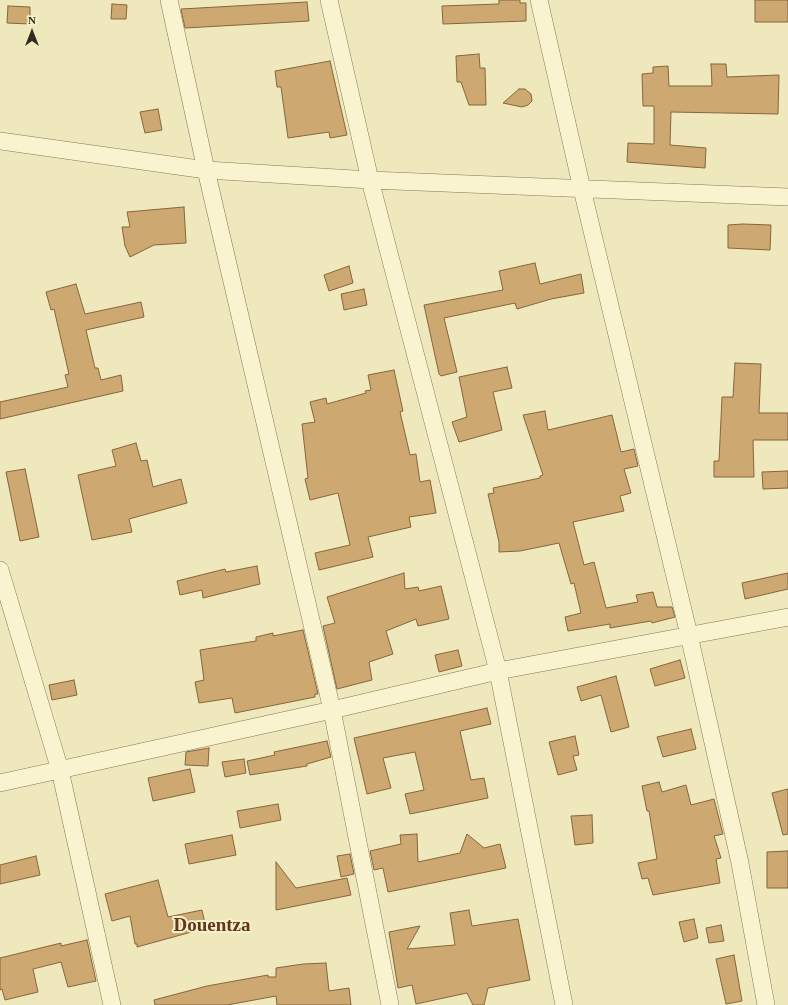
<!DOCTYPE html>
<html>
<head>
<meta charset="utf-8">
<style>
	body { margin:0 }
	#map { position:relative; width:788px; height:1005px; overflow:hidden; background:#eee8bc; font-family:"Times New Roman",serif }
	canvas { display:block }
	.north { position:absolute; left:12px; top:12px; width:40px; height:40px; -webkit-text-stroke:3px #f6f1cb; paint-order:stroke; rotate:0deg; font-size:11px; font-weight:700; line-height:16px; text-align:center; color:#342c1b }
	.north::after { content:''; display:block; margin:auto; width:14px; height:18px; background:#342c1b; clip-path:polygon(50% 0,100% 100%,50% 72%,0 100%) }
</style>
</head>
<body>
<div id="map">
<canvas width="788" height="1005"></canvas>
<div class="north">N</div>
</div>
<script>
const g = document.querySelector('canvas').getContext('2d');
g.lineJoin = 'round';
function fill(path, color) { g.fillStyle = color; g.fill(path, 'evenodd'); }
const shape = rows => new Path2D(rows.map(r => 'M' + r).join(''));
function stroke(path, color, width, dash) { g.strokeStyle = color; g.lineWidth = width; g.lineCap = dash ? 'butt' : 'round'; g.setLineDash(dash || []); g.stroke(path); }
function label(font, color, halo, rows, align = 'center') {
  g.font = font + ' "Times New Roman",serif'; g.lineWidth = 4; g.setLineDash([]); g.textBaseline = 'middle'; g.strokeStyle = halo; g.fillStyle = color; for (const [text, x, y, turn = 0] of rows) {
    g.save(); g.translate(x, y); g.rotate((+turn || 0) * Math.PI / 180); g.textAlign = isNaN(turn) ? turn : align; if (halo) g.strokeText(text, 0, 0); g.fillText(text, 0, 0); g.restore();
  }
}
const building = shape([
	[499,0,520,0,520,3,526,3,526,21,443,24,442,6,499,4,499,0],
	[755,0,788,0,788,22,755,22,755,0],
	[307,2,309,21,185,28,181,9,307,2],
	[112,4,127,5,126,19,111,19,112,4],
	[8,6,30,7,30,24,7,23,8,6],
	[479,54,480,68,485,68,486,105,469,105,461,82,457,82,456,56,479,54],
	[330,61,347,135,330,138,329,132,288,138,281,87,277,87,275,71,330,61],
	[711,64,726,64,727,77,779,75,778,114,671,112,670,145,706,148,705,168,627,162,628,143,654,144,654,106,643,106,642,74,653,73,653,67,668,66,669,86,712,86,711,64],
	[519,89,525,89,531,94,532,101,528,105,522,107,503,103,519,89],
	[158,109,162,130,145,133,140,112,158,109],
	[184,207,186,243,154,245,130,257,125,246,122,227,130,227,127,212,184,207],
	[743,224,771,225,770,250,728,248,728,225,743,224],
	[535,263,540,284,581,274,584,293,551,299,517,309,515,303,444,318,457,372,441,376,439,374,424,305,503,290,499,271,535,263],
	[349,266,353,283,329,291,324,275,349,266],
	[76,284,85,314,141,302,144,317,86,330,95,368,98,368,101,380,121,375,123,391,0,419,0,402,68,387,65,375,69,374,54,309,51,310,46,292,76,284],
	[364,289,367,305,344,310,341,294,364,289],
	[735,363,761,364,759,413,788,413,788,440,753,440,754,477,714,477,714,461,719,461,722,397,733,397,735,363],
	[507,367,512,388,493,392,502,430,459,442,452,422,467,417,459,377,507,367],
	[394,370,403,411,400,412,410,455,416,454,420,482,430,480,436,513,409,517,411,527,368,537,373,557,319,570,315,553,350,545,338,493,310,500,305,479,308,478,302,424,315,422,310,402,326,398,327,404,366,393,365,391,371,390,368,375,394,370],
	[545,411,548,430,612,415,621,452,634,449,638,466,624,469,631,493,620,496,624,511,573,522,584,565,594,562,606,608,638,602,636,595,653,592,657,607,672,607,675,617,652,623,651,621,610,628,610,624,568,631,565,617,581,613,574,583,571,584,559,543,520,551,499,552,499,542,488,494,494,493,493,488,540,478,540,476,543,475,523,415,545,411],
	[136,443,141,461,147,460,153,487,181,479,187,503,129,519,132,532,92,540,78,475,116,466,112,450,136,443],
	[25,469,39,537,20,541,6,472,25,469],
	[788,471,788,488,763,489,762,472,788,471],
	[257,566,260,584,203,598,202,590,180,595,177,581,225,569,226,572,257,566],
	[404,573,405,589,418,587,419,591,441,586,449,619,418,626,416,619,386,631,393,654,369,662,372,680,337,689,323,626,335,623,327,597,404,573],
	[788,573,788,589,745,599,742,583,788,573],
	[303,630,318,694,315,694,315,697,235,713,232,698,199,703,195,682,204,680,200,650,256,641,256,637,273,633,273,636,303,630],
	[458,650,462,666,439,672,435,655,458,650],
	[680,660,685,678,655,686,650,669,680,660],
	[616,676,629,727,611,732,601,695,581,701,577,687,616,676],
	[74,680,77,695,52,700,49,685,74,680],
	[487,708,491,724,460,731,471,780,484,778,488,798,410,814,405,794,424,790,415,752,383,758,391,788,367,794,354,738,487,708],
	[691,729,696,749,663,757,657,737,691,729],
	[575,736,579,755,573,756,577,770,558,775,549,742,575,736],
	[327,741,331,757,307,764,307,766,250,775,247,761,275,755,274,752,327,741],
	[209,748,208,766,185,765,186,752,209,748],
	[244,759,246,773,225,777,222,762,244,759],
	[190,769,195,792,153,801,148,778,190,769],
	[659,782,662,792,686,785,691,805,714,799,723,834,714,836,721,858,716,859,720,883,653,895,648,878,642,879,638,863,657,859,649,811,647,811,642,786,659,782],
	[788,789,788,834,783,835,772,793,788,789],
	[278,804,281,820,240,828,237,811,278,804],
	[592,815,593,843,575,845,571,816,592,815],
	[417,834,418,862,460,853,467,834,484,848,500,844,506,868,388,892,383,868,374,870,370,851,401,844,400,835,417,834],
	[232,835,236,855,189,864,185,844,232,835],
	[788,851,788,888,767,888,767,852,788,851],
	[350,854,354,874,341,877,337,856,350,854],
	[36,856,40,875,0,884,0,865,36,856],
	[276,862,296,888,347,878,351,895,276,910,276,862],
	[158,880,168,917,202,910,206,928,137,947,137,944,135,944,130,916,112,921,105,894,158,880],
	[469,910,472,926,518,919,530,980,488,988,484,1005,473,1005,467,993,416,1004,412,985,398,988,389,932,420,926,407,949,455,945,450,913,469,910],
	[694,919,698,938,684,942,679,922,694,919],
	[721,925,724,941,709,943,706,928,721,925],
	[87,940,96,981,68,987,61,962,33,969,38,992,5,1000,2,989,0,990,0,958,61,943,61,946,87,940],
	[734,955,742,1001,726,1004,716,959,734,955],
	[326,963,329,991,349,988,351,1005,277,1005,276,996,227,1005,155,1005,154,1000,207,986,268,975,268,977,276,977,276,968,303,964,326,963]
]);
fill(building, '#cda870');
stroke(building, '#85663b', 1);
const minor = shape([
	[169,0,206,170,332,710,390,1005],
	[329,0,370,180,498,671,564,1005],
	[539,0,582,189,689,635,740,863,766,1005],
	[0,141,206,170,370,180,788,197],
	[0,570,60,770,112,1005],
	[0,783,332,710,498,671,788,617]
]);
stroke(minor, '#867855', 18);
stroke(minor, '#f9f4cf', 17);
label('bold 19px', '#623619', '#f6f1cb', [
	["Douentza",212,926]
]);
</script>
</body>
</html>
